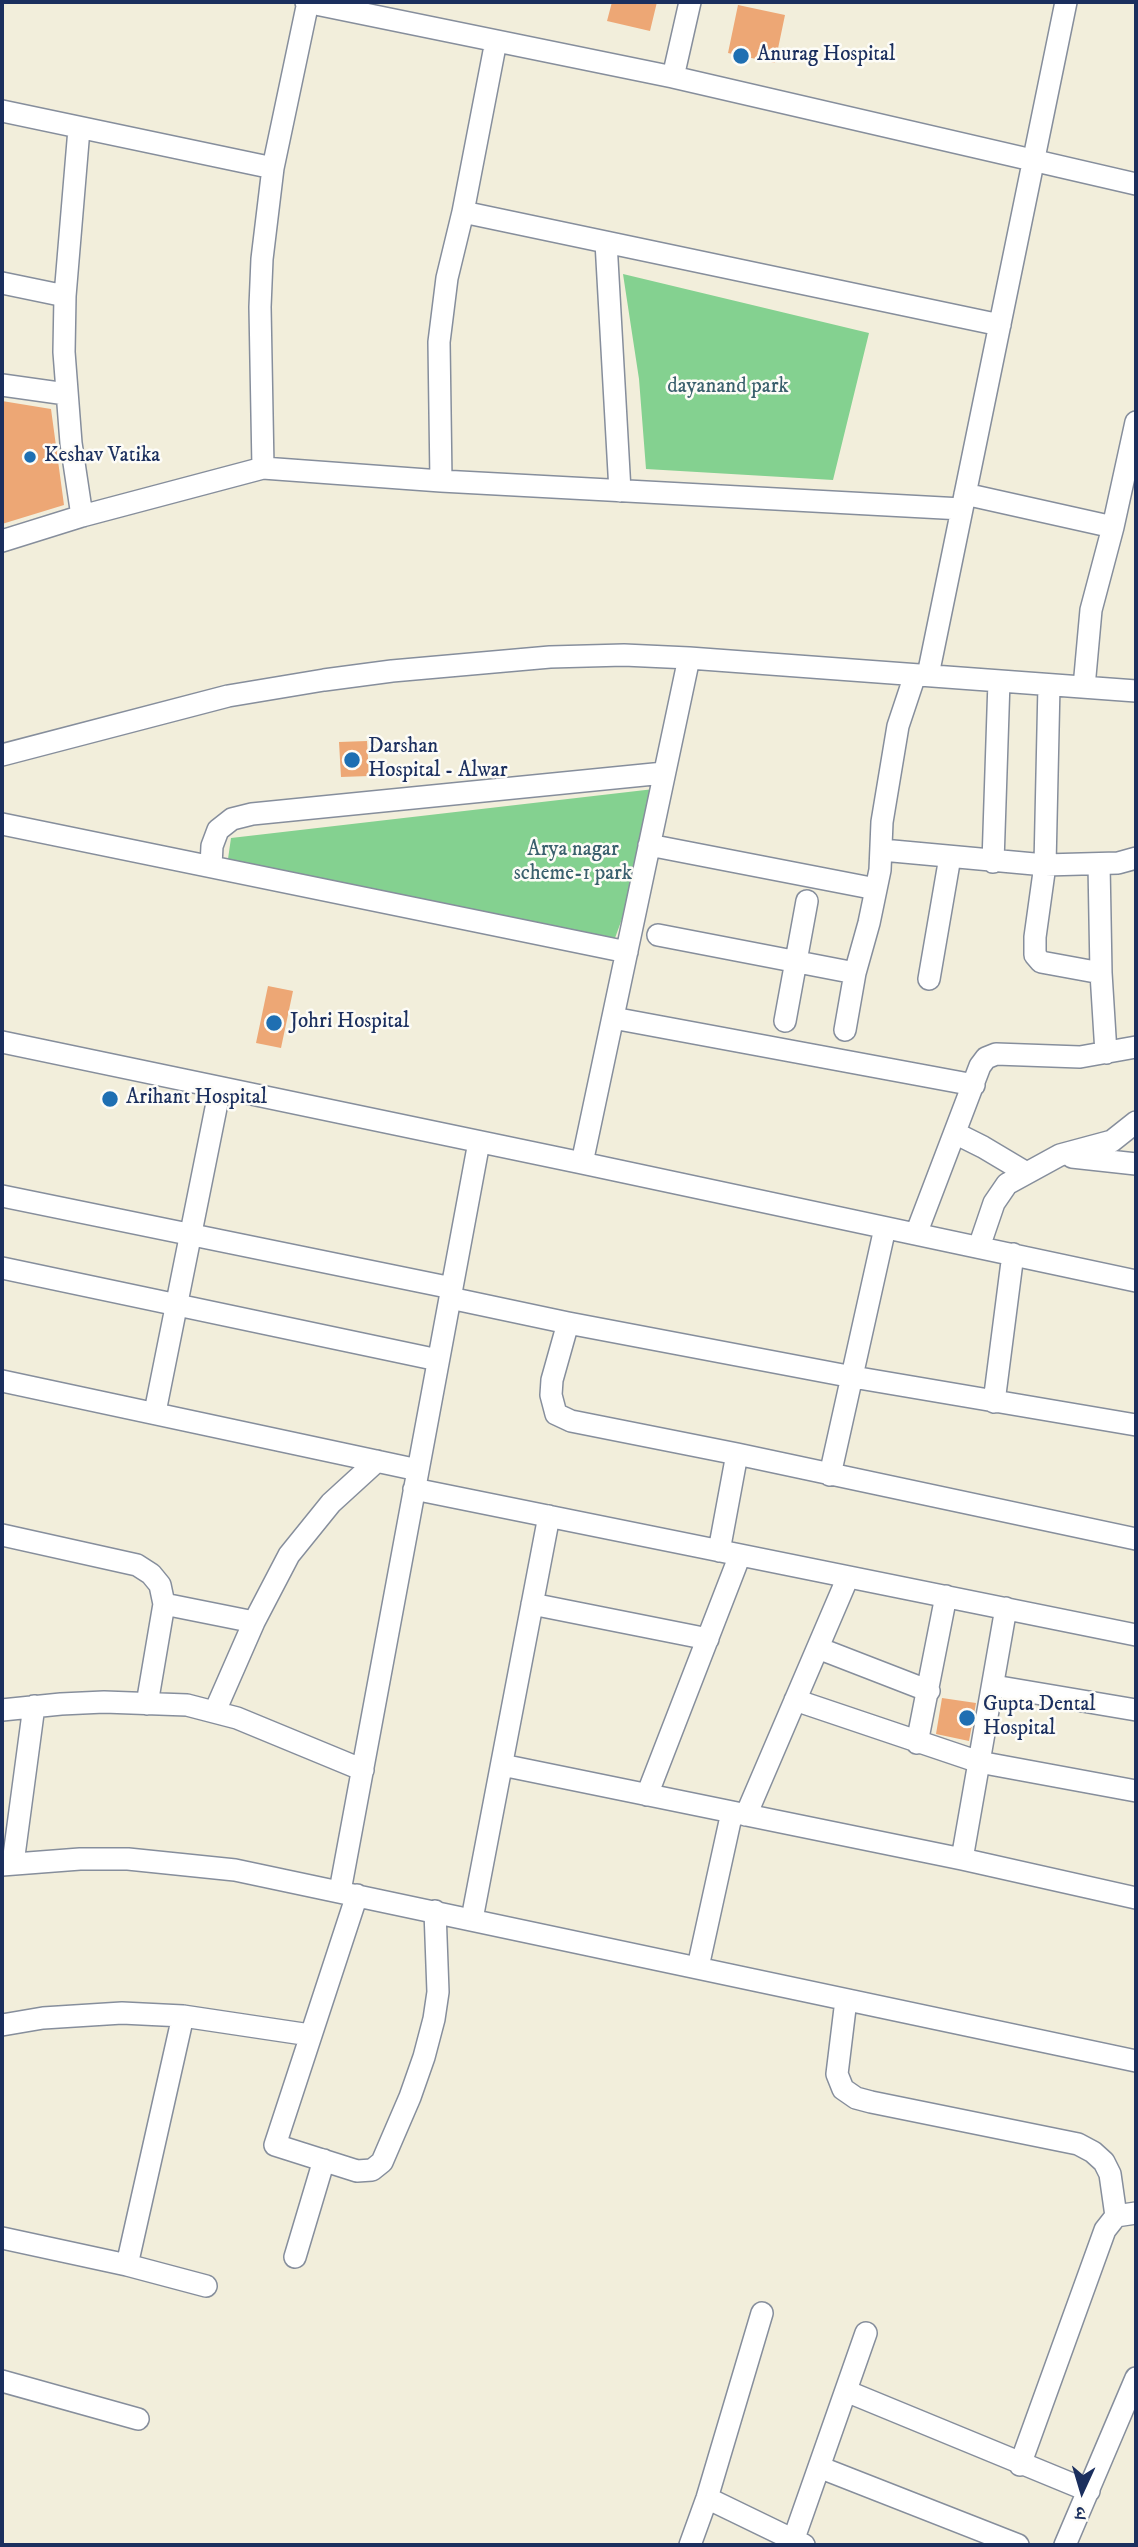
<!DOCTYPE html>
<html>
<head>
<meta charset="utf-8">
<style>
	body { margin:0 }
	#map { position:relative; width:1138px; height:2547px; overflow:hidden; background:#f2eedb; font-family:"IM FELL DW Pica","Noto Serif Devanagari",serif }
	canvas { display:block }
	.frame { position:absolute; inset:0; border:4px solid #1b2f5e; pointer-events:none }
	.north { position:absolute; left:1047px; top:2456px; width:70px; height:70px; -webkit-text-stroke:5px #fdfcf7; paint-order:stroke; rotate:184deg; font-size:19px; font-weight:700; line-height:28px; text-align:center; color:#1b2f5e }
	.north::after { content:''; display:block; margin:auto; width:24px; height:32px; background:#1b2f5e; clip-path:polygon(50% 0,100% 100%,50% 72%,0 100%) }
</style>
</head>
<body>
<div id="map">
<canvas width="1138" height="2547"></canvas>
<div class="frame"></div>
<div class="north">उ</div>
</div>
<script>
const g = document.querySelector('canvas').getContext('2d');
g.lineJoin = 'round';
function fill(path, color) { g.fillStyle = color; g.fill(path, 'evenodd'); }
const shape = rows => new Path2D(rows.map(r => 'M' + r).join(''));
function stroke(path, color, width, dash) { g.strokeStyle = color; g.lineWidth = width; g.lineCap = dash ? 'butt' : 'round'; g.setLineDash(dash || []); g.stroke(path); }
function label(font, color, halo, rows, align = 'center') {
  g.font = font + ' "IM FELL DW Pica",serif'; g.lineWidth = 5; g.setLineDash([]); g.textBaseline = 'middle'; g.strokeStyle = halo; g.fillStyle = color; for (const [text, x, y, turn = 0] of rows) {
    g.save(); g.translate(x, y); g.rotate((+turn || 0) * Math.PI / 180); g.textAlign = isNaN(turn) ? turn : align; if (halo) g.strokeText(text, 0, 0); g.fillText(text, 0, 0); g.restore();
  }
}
fill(shape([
	[623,274,869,333,833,480,646,469,639,379],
	[654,789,649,845,615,938,228,859,231,838]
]), '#84d190');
fill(shape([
	[612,2,657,2,650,31,607,21],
	[738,5,785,15,775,63,728,53],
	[2,401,51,409,64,505,2,524],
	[367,741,369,776,341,777,339,742],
	[268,986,293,991,281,1048,256,1043],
	[942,1698,976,1703,969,1741,936,1734]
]), '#eda775');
const minor = shape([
	[306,2,673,77,690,2],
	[673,77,1136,184],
	[2,111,273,168],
	[79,129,65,296,64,352,71,443,82,516],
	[463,212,496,41],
	[606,242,620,491],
	[2,283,65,296],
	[2,385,66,394],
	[263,468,260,307,262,259,273,168,308,2],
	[441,481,439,342,447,278,463,212,1000,325],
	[965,494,1113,527,1136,422],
	[2,541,82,516,263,468,441,481,962,509],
	[928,675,1066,2],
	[1049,685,1045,865,1035,937,1035,955,1041,962,1101,973],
	[1084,687,1091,610,1113,527],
	[2,755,228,696,324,680,392,671,550,657,624,655,689,658,1136,691],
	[2,824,627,952],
	[649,845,876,889],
	[882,850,1045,865,1118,863,1136,858],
	[993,862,999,681],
	[1099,864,1101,973,1106,1053],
	[211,866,212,846,218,830,232,819,252,814,664,773],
	[658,935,855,973],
	[929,979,950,857],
	[613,1018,974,1085],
	[785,1021,807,901],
	[845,1030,855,973,869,923,880,870,882,822,898,726,915,675],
	[2,1042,582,1163,689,658],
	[955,1133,983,1147,1025,1172],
	[1072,1157,1136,1164],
	[582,1163,1136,1281],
	[2,1196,452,1288],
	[916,1234,980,1066,986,1058,996,1054,1080,1057,1136,1047],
	[979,1247,994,1203,1007,1184,1060,1155,1112,1141,1136,1122],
	[2,1268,438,1360],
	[450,1298,568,1323,853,1377,1136,1425],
	[568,1323,552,1380,551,1395,556,1414,571,1421,737,1454,1136,1539],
	[2,1381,418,1470],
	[994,1402,1013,1254],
	[155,1412,220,1088],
	[830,1475,885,1228],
	[414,1489,1136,1635],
	[2,1535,137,1565,151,1574,160,1585,164,1604,147,1704],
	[719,1551,737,1454],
	[164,1604,254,1622],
	[532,1604,708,1639],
	[818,1648,929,1691],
	[994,1686,1136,1710],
	[795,1700,979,1762,1136,1791],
	[2,1710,61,1704,104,1702,187,1705,237,1718,363,1770],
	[215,1711,254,1622,289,1555,331,1503,377,1461],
	[917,1743,946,1596],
	[502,1765,962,1859,1136,1898],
	[647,1795,740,1555],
	[746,1815,848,1577],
	[962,1859,1006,1608],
	[13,1863,34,1706],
	[2,1865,80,1859,128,1859,235,1870,1136,2061],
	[340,1891,479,1142],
	[357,1895,275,2145,357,2171,372,2170,382,2162,410,2097,424,2057,434,2019,438,1992,435,1911],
	[472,1919,549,1516],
	[698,1967,732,1812],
	[846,2000,837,2074,843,2089,856,2098,871,2102,1078,2144,1093,2152,1104,2162,1110,2174,1116,2216],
	[2,2025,43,2018,122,2013,183,2016,310,2035],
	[2,2238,127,2265,206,2286],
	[295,2257,324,2160],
	[127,2265,183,2016],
	[2,2381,138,2419],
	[846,2391,1089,2491],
	[1020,2465,1105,2230,1116,2216,1136,2213],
	[819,2467,1018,2545],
	[707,2498,804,2545],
	[793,2541,866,2333],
	[690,2545,707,2498,762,2313],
	[1065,2545,1136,2378]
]);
stroke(minor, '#868e9c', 24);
stroke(minor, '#fff', 21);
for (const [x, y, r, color] of [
	[741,56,9,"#1f6fb2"],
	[30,457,7,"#1f6fb2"],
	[352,760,9,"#1f6fb2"],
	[274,1023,9,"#1f6fb2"],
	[110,1099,9,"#1f6fb2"],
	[967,1718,9,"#1f6fb2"]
]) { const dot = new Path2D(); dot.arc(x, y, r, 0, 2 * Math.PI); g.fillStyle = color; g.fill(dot); stroke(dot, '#fdfcf7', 2.5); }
label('21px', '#1b2f5e', '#fdfcf7', [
	["Anurag Hospital",757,56],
	["Keshav Vatika",44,457],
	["Darshan",368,748],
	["Hospital - Alwar",368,772],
	["Johri Hospital",290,1023],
	["Arihant Hospital",126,1099],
	["Gupta Dental",983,1706],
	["Hospital",983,1730]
], 'left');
label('21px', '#3a606d', '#fdfcf7', [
	["dayanand park",728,388],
	["Arya nagar",573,851],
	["scheme-1 park",573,875]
]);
</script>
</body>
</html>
